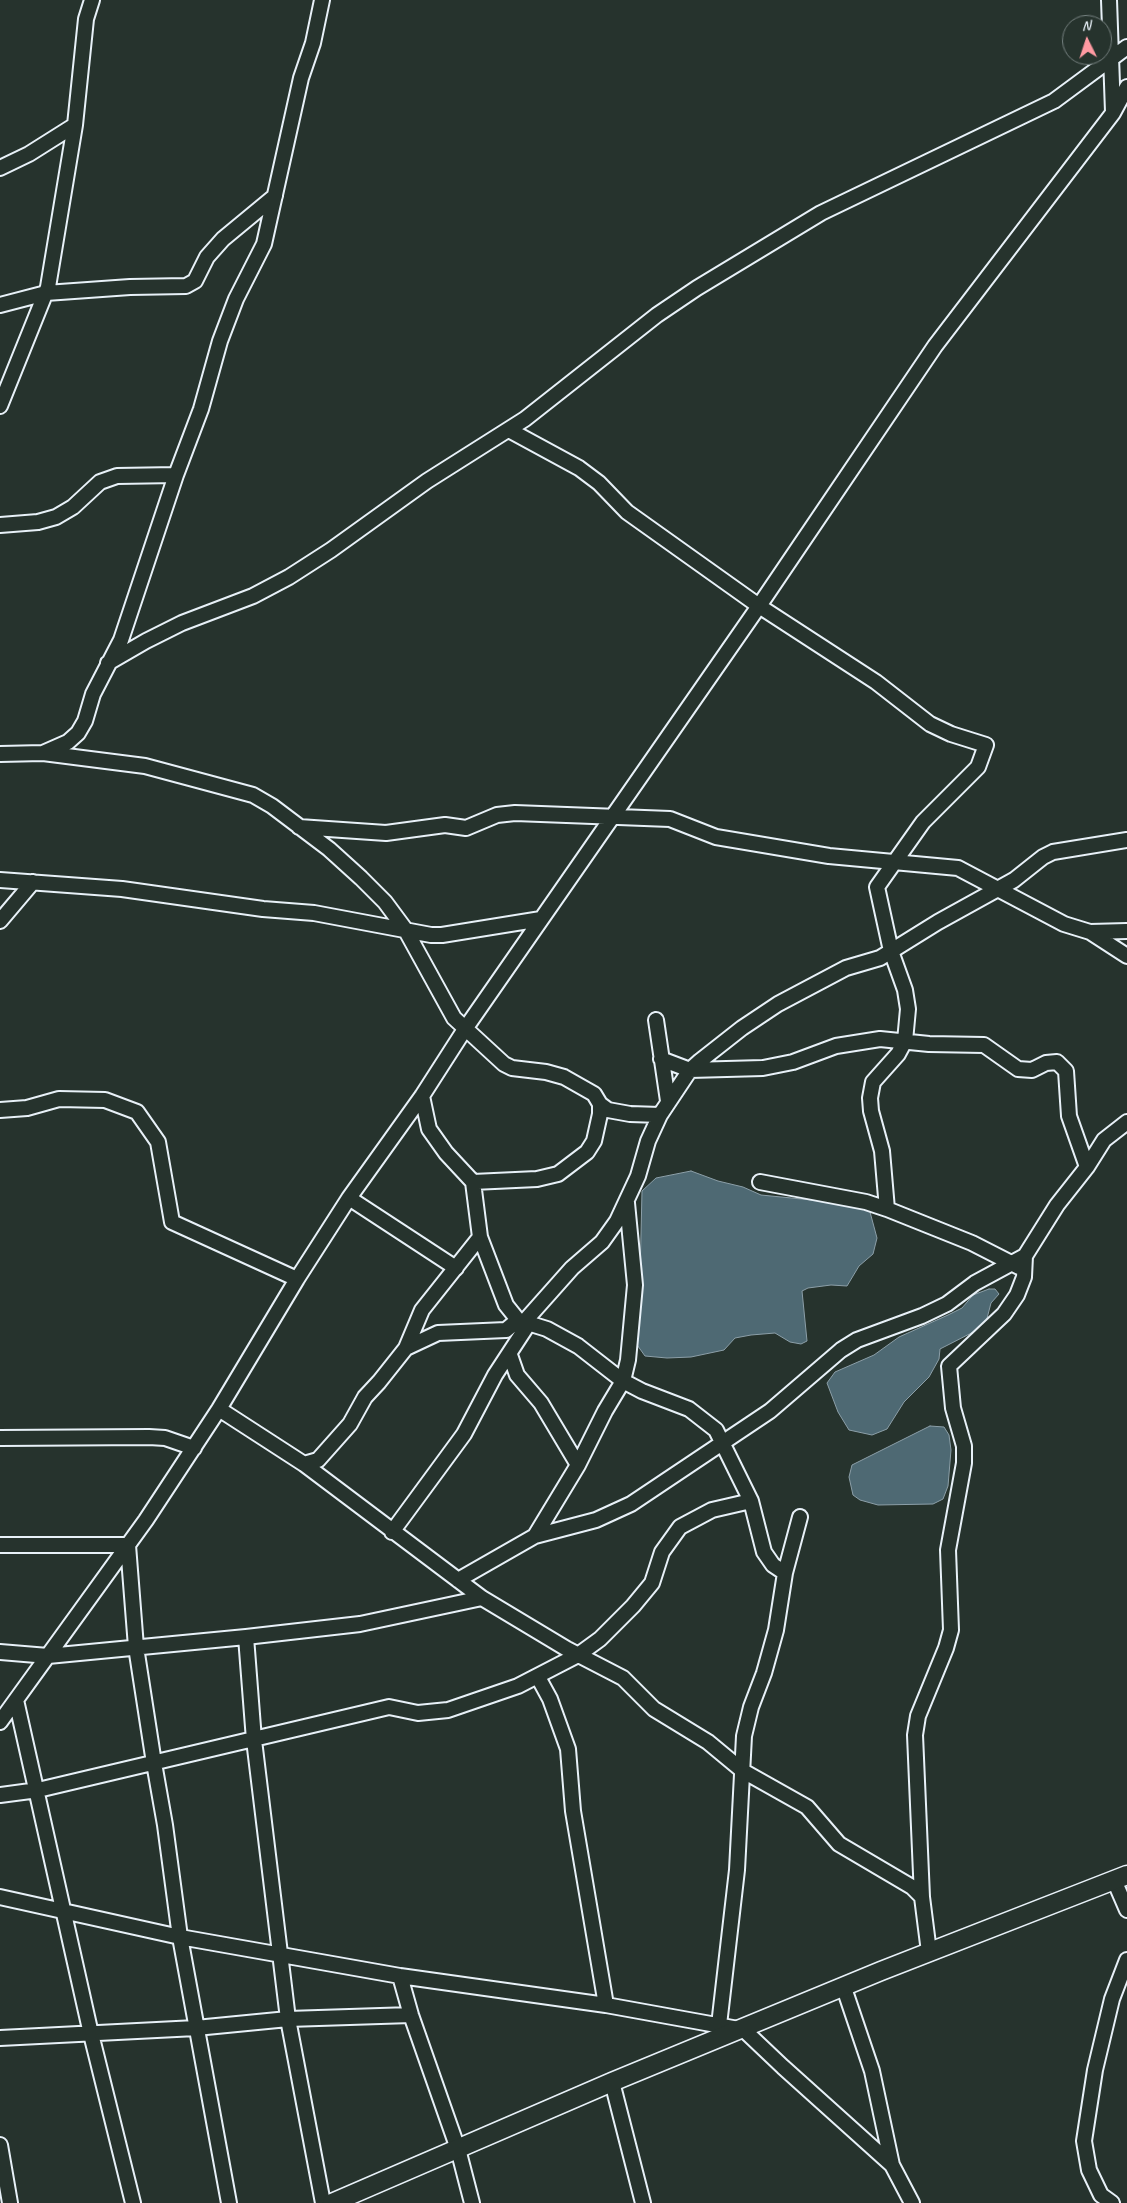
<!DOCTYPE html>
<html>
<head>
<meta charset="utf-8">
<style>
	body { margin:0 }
	#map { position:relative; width:1127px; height:2203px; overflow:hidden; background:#26332d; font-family:Caveat,sans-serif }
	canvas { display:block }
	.north { position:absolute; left:1062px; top:15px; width:50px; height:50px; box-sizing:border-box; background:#26332d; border:1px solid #747f7e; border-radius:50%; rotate:356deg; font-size:14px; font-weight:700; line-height:20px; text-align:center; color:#e8f1f8 }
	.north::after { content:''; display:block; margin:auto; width:18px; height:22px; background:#ff9aa2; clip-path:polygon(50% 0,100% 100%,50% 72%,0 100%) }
</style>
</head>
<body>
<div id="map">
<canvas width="1127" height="2203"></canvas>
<div class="north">N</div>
</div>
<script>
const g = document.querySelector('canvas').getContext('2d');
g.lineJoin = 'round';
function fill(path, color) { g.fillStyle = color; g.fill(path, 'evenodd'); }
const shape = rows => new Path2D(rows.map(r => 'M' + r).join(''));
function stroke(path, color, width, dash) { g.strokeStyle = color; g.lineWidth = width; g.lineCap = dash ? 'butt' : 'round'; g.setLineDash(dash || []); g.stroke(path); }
const water = shape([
	[691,1171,718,1181,743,1187,761,1195,862,1205,870,1212,877,1238,873,1254,859,1266,847,1286,831,1285,808,1288,802,1291,807,1341,801,1344,790,1342,775,1333,751,1335,735,1338,724,1350,691,1357,667,1358,645,1356,635,1342,639,1322,642,1191,656,1178,691,1171],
	[989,1289,995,1289,999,1294,991,1303,985,1326,940,1349,939,1359,929,1377,904,1402,887,1429,872,1435,849,1430,838,1412,827,1383,835,1372,874,1355,899,1337,948,1315,962,1308,973,1295,989,1289],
	[930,1426,944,1427,949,1435,951,1450,948,1486,943,1499,933,1504,878,1505,860,1500,853,1495,849,1477,852,1465,930,1426]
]);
fill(water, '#4e6973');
stroke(water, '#8c9fa8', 1);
const minor = shape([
	[1109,0,1113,112],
	[0,168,29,154,75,125],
	[0,305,46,293,130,287,186,286,195,281,207,257,223,239,275,196],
	[0,406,48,287,75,125,86,19,92,0],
	[509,430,579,468,599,483,627,512,759,606,876,682,930,724,951,734,986,745,978,767,923,822,877,887,891,951,905,990,908,1009,905,1041,898,1054,873,1082,870,1098,871,1111,882,1151,887,1209],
	[0,525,38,522,56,517,73,507,100,482,117,476,176,475],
	[108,663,146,641,182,623,253,596,289,577,331,550,427,481,525,419,657,315,697,288,821,213,1054,101,1127,47],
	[43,753,68,742,78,733,85,721,93,694,121,640,176,475,201,409,220,341,236,299,264,244,301,78,313,43,322,0],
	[0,754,43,753,145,766,253,795,272,806,329,849,361,878,385,902,405,929,454,1018,504,1064,512,1068,546,1072,564,1077,594,1094,600,1104,608,1110,630,1114,660,1115],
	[299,827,386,833,445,825,466,828,497,815,515,813,670,819,716,837,829,856,958,868,1064,924,1090,932,1127,931],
	[0,880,122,889,263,909,314,913,431,935,442,935,541,919],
	[0,921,33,882],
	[1090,932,1127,956],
	[656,1020,668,1101],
	[661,1059,690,1070,763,1068,793,1062,836,1046,880,1039,929,1044,984,1045,1018,1069,1032,1070,1046,1063,1057,1062,1066,1071,1069,1116,1087,1167],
	[422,1096,429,1129,446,1153,473,1182,480,1237,506,1305,518,1320,547,1329,578,1346,623,1381,642,1391,689,1409,716,1430,751,1501,764,1552,773,1565,785,1573],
	[0,1110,27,1108,59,1099,105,1100,137,1112,158,1142,172,1222,297,1279],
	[473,1182,537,1179,558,1174,587,1152,594,1141,600,1114,600,1104],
	[760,1182,866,1202,887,1209,972,1243,1019,1267],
	[349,1198,456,1268],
	[524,1322,572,1268,602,1242,617,1221,638,1176,648,1141,660,1115,690,1070,700,1061,742,1028,778,1004,846,968,880,958,938,922,1014,880,1043,857,1053,852,1127,840],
	[406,1348,438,1333,506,1330,518,1320],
	[510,1355,517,1375,541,1403,578,1465],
	[219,1409,304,1464,482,1598,567,1649,623,1678,654,1709,708,1742,743,1771,807,1807,839,1844,912,1887,922,1897],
	[0,1438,149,1437,165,1438,194,1448],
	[304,1464,318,1460,350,1424,365,1397,379,1382,406,1348,422,1310,480,1237],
	[392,1532,464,1434,495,1375,529,1323],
	[535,1536,578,1465,605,1411,623,1381,628,1360,635,1285,627,1203],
	[0,1545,128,1545,136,1647,154,1763,165,1825,180,1937,229,2203],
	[458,1580,535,1536,596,1520,631,1504,770,1411,841,1350,857,1340,922,1316,947,1304,975,1283,1025,1256],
	[246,1637,254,1740,288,2019,323,2203],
	[0,1652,48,1656,246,1637,360,1624,482,1598],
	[538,1677,550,1699,568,1749,573,1811,606,2005],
	[16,1700,91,2034,133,2203],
	[0,1722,146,1520,219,1409,297,1279,349,1198,422,1096,465,1029,759,606,935,346,1113,113,1127,87],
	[0,1795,38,1790,389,1707,418,1713,448,1710,518,1686,578,1655,600,1639,633,1606,652,1583,662,1552,680,1527,712,1510,751,1501],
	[1114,1880,1127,1910],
	[0,1897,180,1937,400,1976,606,2005,744,2030,783,2067,892,2165],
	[929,1952,922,1897,915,1735,918,1716,946,1648,951,1630,948,1550,964,1463,964,1446,953,1408,949,1366,1004,1314,1017,1295,1024,1277,1025,1256,1057,1205,1087,1167,1104,1140,1127,1122],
	[400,1976,411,2015,458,2149,472,2203],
	[844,1988,872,2071,892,2165,912,2203],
	[719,2025,737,1870,744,1736,751,1707,764,1673,776,1630,785,1573,800,1517],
	[0,2038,196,2028,288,2019,411,2015],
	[612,2082,643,2203],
	[0,2145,10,2203],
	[1112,2203,1101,2195,1089,2170,1084,2141,1095,2070,1112,1999,1127,1960]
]);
const major = shape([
	[332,2203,612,2082,881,1971,1127,1875]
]);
stroke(minor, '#e8f1f8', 18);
stroke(major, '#e8f1f8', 21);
stroke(minor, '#26332d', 14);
stroke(major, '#26332d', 18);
</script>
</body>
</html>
